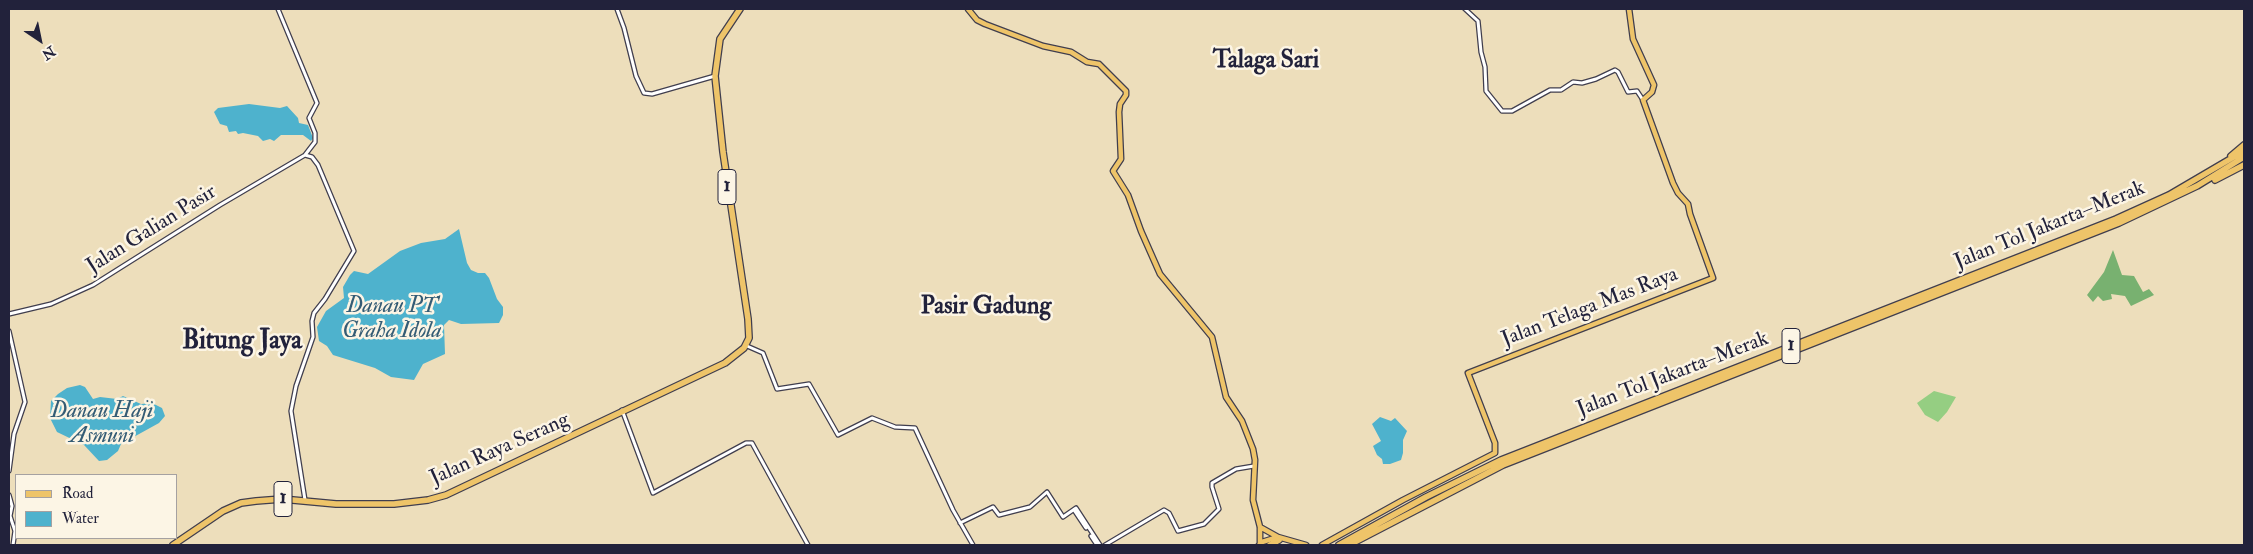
<!DOCTYPE html>
<html>
<head>
<meta charset="utf-8">
<style>
	body { margin:0 }
	#map { position:relative; width:2253px; height:554px; overflow:hidden; background:#eddebb; font-family:"IM FELL Double Pica",serif }
	canvas { display:block }
	.frame { position:absolute; inset:0; border:10px solid #22223b; pointer-events:none }
	.legend { position:absolute; left:15px; top:474px; width:162px; height:65px; box-sizing:border-box; background:#fcf5e5; border:1px solid #a5a1a1; margin:0; padding:6px 9px; list-style:none; font-size:15px; color:#22223b }
	.legend li { display:flex; align-items:center; gap:10px; height:25px }
	.legend b { width:25px; border:1px solid #a5a1a1 }
	.north { position:absolute; left:15px; top:15px; width:50px; height:50px; -webkit-text-stroke:4px #fcf5e5; paint-order:stroke; rotate:146deg; font-size:14px; font-weight:700; line-height:20px; text-align:center; color:#22223b }
	.north::after { content:''; display:block; margin:auto; width:18px; height:22px; background:#22223b; clip-path:polygon(50% 0,100% 100%,50% 72%,0 100%) }
</style>
</head>
<body>
<div id="map">
<canvas width="2253" height="554"></canvas>
<div class="frame"></div>
<ul class="legend">
<li><b style="height:6px;background:#eec469"></b>Road</li>
<li><b style="height:14px;background:#4eb2cd"></b>Water</li>
</ul>
<div class="north">N</div>
</div>
<script>
const g = document.querySelector('canvas').getContext('2d');
g.lineJoin = 'round';
function fill(path, color) { g.fillStyle = color; g.fill(path, 'evenodd'); }
const shape = rows => new Path2D(rows.map(r => 'M' + r).join(''));
function stroke(path, color, width, dash) { g.strokeStyle = color; g.lineWidth = width; g.lineCap = dash ? 'butt' : 'round'; g.setLineDash(dash || []); g.stroke(path); }
function label(font, color, halo, rows, align = 'center') {
  g.font = font + ' "IM FELL Double Pica",serif'; g.lineWidth = 5; g.setLineDash([]); g.textBaseline = 'middle'; g.strokeStyle = halo; g.fillStyle = color; for (const [text, x, y, turn = 0] of rows) {
    g.save(); g.translate(x, y); g.rotate((+turn || 0) * Math.PI / 180); g.textAlign = isNaN(turn) ? turn : align; if (halo) g.strokeText(text, 0, 0); g.fillText(text, 0, 0); g.restore();
  }
}
fill(shape([
	[1934,391,1956,397,1947,412,1938,422,1925,415,1917,403]
]), '#95ce82');
fill(shape([
	[2113,250,2122,275,2134,276,2143,292,2149,289,2154,295,2131,306,2125,296,2111,294,2112,299,2103,301,2098,296,2093,302,2087,295,2104,272]
]), '#78b170');
fill(shape([
	[249,104,280,108,287,106,298,118,299,123,308,125,313,138,311,141,303,135,281,135,274,141,270,139,263,141,258,136,243,133,238,134,236,131,229,132,227,126,220,124,214,112,218,108],
	[459,229,467,263,471,270,478,273,485,273,489,278,497,299,503,307,503,315,499,323,461,324,449,320,444,325,445,354,423,364,414,380,391,377,375,368,333,355,327,346,319,341,317,327,326,311,344,298,343,287,350,275,354,271,368,274,400,251,421,243,445,239],
	[80,385,85,387,93,399,100,397,117,399,123,396,141,404,152,403,162,408,165,416,159,423,121,444,118,451,107,460,99,461,84,445,57,432,50,418,51,401,58,394,67,388],
	[1380,417,1391,421,1395,418,1407,431,1403,440,1403,453,1401,460,1390,464,1383,464,1382,459,1377,455,1373,446,1381,441,1372,424]
]), '#4eb2cd');
const minor = shape([
	[617,9,624,28,636,76,644,93,652,94,715,76],
	[1465,9,1478,21,1481,52,1485,67,1486,91,1502,111,1512,111,1550,90,1561,90,1573,82,1582,83,1596,79,1615,70,1618,72,1628,92,1637,91,1643,100],
	[9,314,51,304,93,285,220,205,305,155,315,142,315,133,309,118,317,103,278,9],
	[9,331,25,402,14,434,9,471],
	[747,346,763,353,777,389,809,384,838,435,872,418,895,427,915,428,953,510,973,545],
	[622,410,653,493,746,443,752,443,808,545],
	[9,495,12,506,10,516,15,531,13,545],
	[305,500,291,411,296,386,313,337,312,321,314,313,325,299,354,251,318,165,312,157,305,155],
	[1074,510,1086,528],
	[960,523,993,507,999,515,1030,507,1047,492,1063,517,1076,508,1100,545],
	[1091,536,1097,545],
	[1105,545,1164,510,1169,513,1178,531,1204,524,1219,509,1212,487,1212,483,1236,469,1254,466]
]);
const major = shape([
	[968,9,977,20,985,24,1043,46,1071,52,1087,62,1099,64,1126,91,1126,95,1120,104,1119,112,1121,159,1113,171,1128,195,1141,231,1160,274,1212,337,1226,397,1242,421,1253,449,1255,460,1253,500,1260,527,1260,545],
	[1260,527,1278,537],
	[1259,545,1262,542,1278,537,1306,545],
	[1322,545,1403,500,1495,453,1495,443,1468,373,1713,278,1690,214,1688,204,1678,193,1673,183,1643,100,1652,92,1654,85,1633,39,1629,9]
]);
const highway = shape([
	[2231,156,2244,145],
	[2215,180,2244,165],
	[173,545,223,511,241,503,256,501,282,499,336,504,394,504,428,500,446,495,725,363,744,348,749,338,748,319,723,152,715,76,720,39,740,9],
	[1270,545,1279,540],
	[1339,545,1426,497,1501,460,2116,219,2169,195,2244,151],
	[1349,545,1503,465,2119,223,2197,186,2244,157]
]);
stroke(minor, '#403e4e', 5.5);
stroke(major, '#403e4e', 7);
stroke(highway, '#403e4e', 8);
stroke(minor, '#fff', 3);
stroke(major, '#eec469', 4.5);
stroke(highway, '#eec469', 5.5);
for (const [x, y, w] of [
	[727,187,18],
	[1791,346,18],
	[283,499,18]
]) { const box = new Path2D(); box.roundRect(x - w / 2, y - 17.5, w, 35, 4); g.fillStyle = '#fcf5e5'; g.fill(box); stroke(box, '#22223b', 1); }
label('bold 20px', '#22223b', null, [
	["1",727,187],
	["1",1791,346],
	["1",283,499]
]);
label('21px', '#22223b', '#fcf5e5', [
	["Jalan Tol Jakarta–Merak",2050,226,-22],
	["Jalan Galian Pasir",152,230,-32],
	["Jalan Telaga Mas Raya",1590,308,-21],
	["Jalan Tol Jakarta–Merak",1673,375,-21],
	["Jalan Raya Serang",500,450,-24]
]);
label('italic 22px', '#345c75', '#fcf5e5', [
	["Danau PT",392,307],
	["Graha Idola",392,332],
	["Danau Haji",102,412],
	["Asmuni",102,437]
]);
label('bold 24px', '#22223b', '#fcf5e5', [
	["Talaga Sari",1266,62],
	["Pasir Gadung",986,308]
]);
label('bold 26px', '#22223b', '#fcf5e5', [
	["Bitung Jaya",242,342]
]);
</script>
</body>
</html>
